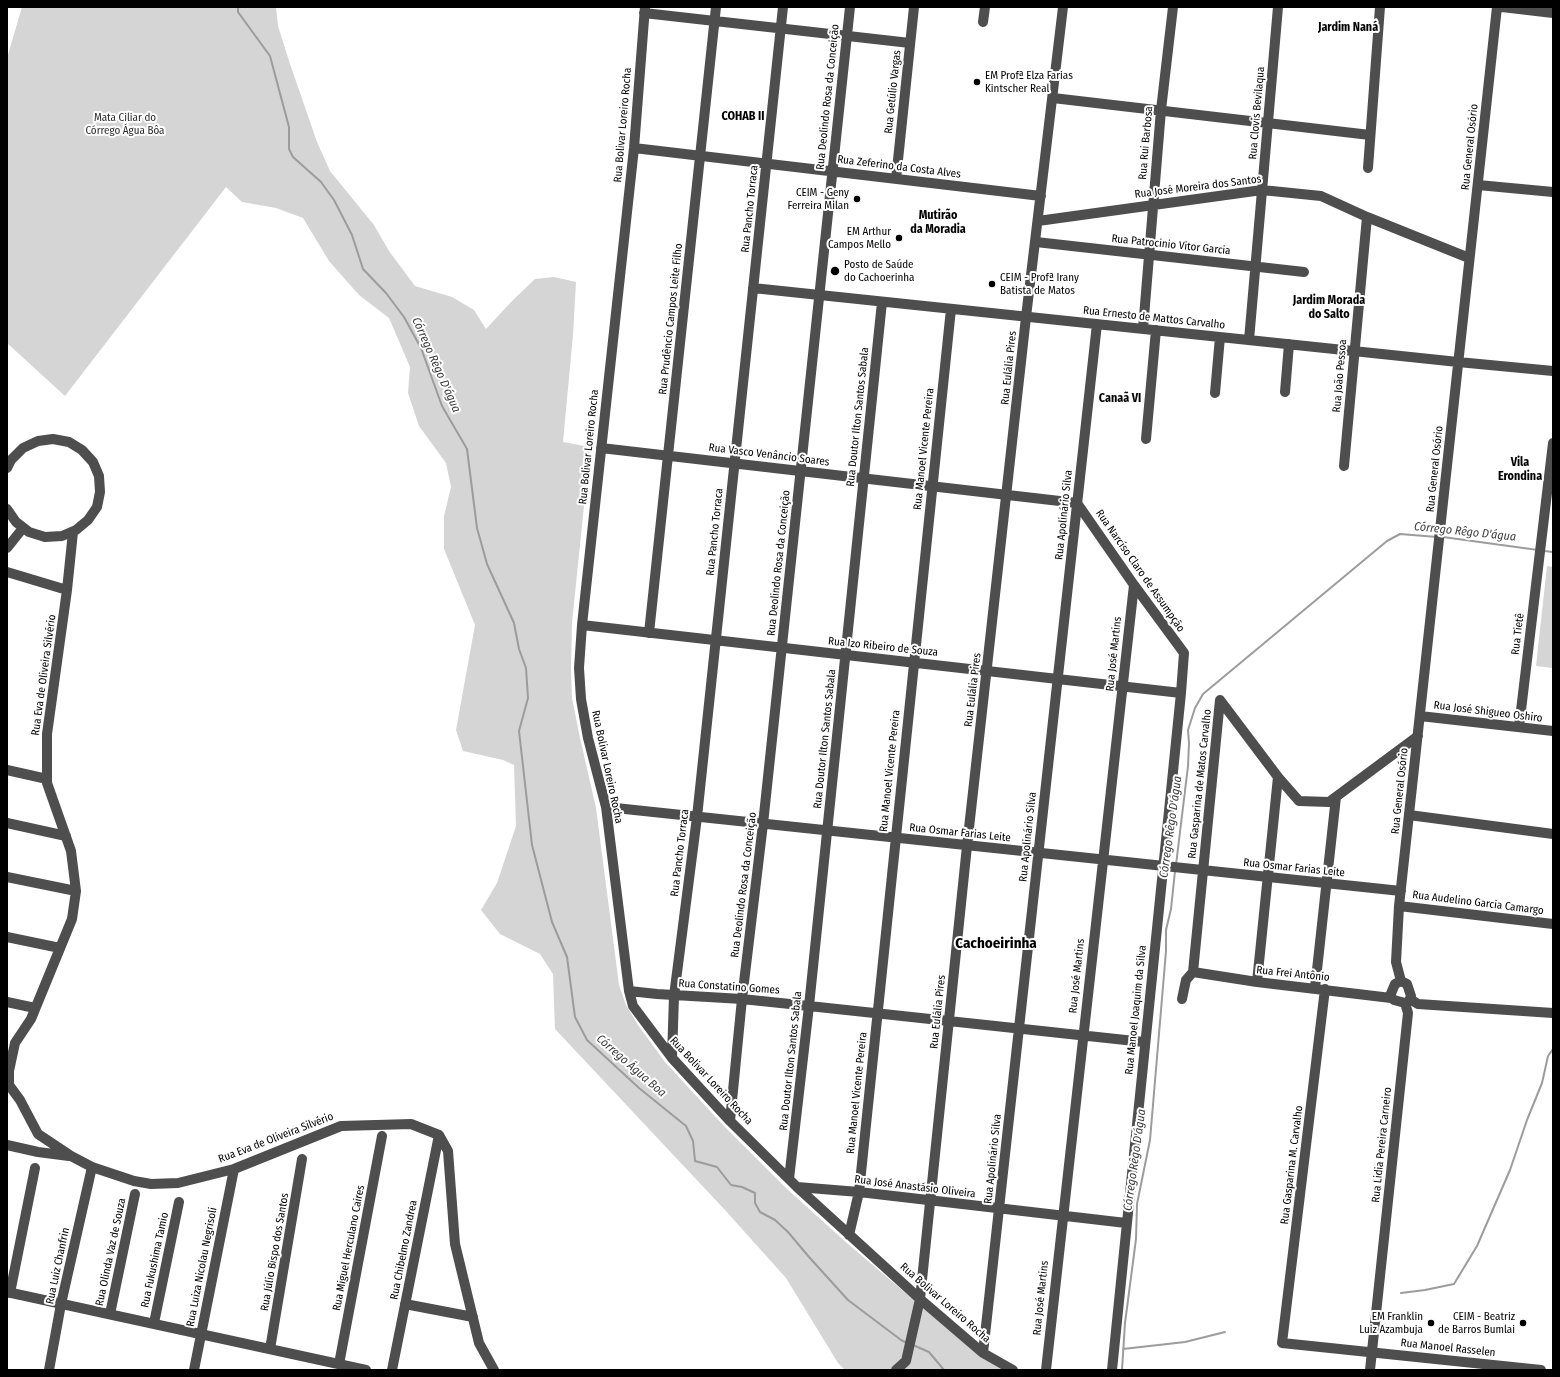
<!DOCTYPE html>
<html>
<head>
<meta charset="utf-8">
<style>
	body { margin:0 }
	#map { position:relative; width:1560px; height:1377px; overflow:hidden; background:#fff; font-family:"Fira Sans Condensed",sans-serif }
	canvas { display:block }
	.frame { position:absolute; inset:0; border:8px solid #000; pointer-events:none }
</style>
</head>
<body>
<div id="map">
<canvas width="1560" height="1377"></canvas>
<div class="frame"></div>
</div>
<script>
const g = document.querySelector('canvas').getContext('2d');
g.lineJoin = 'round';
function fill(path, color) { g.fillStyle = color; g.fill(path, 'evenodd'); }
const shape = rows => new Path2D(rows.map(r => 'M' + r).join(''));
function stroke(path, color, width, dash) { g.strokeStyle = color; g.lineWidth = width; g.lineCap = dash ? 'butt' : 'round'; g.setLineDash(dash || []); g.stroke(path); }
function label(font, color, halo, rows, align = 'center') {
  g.font = font + ' "Fira Sans Condensed",sans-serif'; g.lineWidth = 4; g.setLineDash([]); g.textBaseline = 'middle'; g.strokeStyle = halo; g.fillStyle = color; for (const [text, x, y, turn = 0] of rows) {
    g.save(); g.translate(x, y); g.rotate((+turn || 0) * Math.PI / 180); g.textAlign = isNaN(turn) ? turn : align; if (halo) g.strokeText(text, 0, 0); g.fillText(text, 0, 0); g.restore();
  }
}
fill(shape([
	[22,7,276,7,278,26,289,61,317,142,330,171,374,225,389,251,415,286,452,297,474,310,486,329,512,301,535,279,554,277,576,282,573,335,563,442,590,447,572,623,571,667,572,698,580,738,596,808,619,985,626,1005,638,1025,665,1062,723,1125,786,1188,848,1244,982,1358,1004,1370,845,1370,838,1363,786,1278,725,1210,555,1029,553,974,540,954,500,934,481,910,497,883,516,826,514,765,503,760,463,751,456,730,475,625,444,549,444,516,451,487,446,463,419,426,408,393,410,367,389,318,359,295,329,261,303,218,276,208,242,202,226,187,65,396,7,343,7,58],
	[1547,566,1553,567,1553,668,1536,666]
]), '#d5d5d5');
stroke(shape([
	[238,7,238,12,270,56,289,127,289,149,293,157,321,182,334,200,352,235,363,269,386,293,404,317,421,348,442,406,467,449,477,528,487,564,514,623,519,649,526,668,528,698,519,731,532,845,552,922,567,957,575,1017,587,1040,639,1088,686,1126,693,1141,695,1161,717,1167,731,1185,742,1187,755,1193,755,1203,760,1212,775,1220,788,1232,809,1257,848,1300,901,1340,907,1343],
	[1443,537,1538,550],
	[1544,551,1553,552],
	[1176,865,1188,766,1189,743,1188,730,1195,708,1203,694,1387,541,1400,534,1437,537],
	[1401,1293,1425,1290,1454,1284,1477,1246,1510,1170,1527,1120,1542,1083,1548,1056,1553,1049],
	[913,1345,929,1352,944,1370],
	[1123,1349,1185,1342,1225,1332],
	[1122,1370,1125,1323,1136,1239,1137,1204,1150,1140,1166,951,1166,930,1171,909,1175,871]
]), '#9c9c9c', 2);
stroke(shape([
	[645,7,634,148,582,625,579,668,581,699,588,738,606,807,629,991,633,1006,672,1058,730,1121,797,1187,920,1299,983,1353,1013,1370],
	[1502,7,1553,13],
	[644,13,910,43],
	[983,22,985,7],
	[1053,98,1370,135],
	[634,148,1041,196],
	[1368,168,1380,7],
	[896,179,914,7],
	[1478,185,1553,192],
	[1038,221,1262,190,1321,196,1367,217,1469,258],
	[1036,242,1304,272],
	[753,288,1458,362,1553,371],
	[1143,329,1161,110,1173,7],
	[1249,340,1278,7],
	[1285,392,1289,344],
	[1215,393,1220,337],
	[1146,439,1156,330],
	[601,448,1077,503,1134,585,1184,653,1181,693,1112,1370],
	[1344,466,1367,217],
	[7,468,11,460,23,448,38,441,53,439,69,442,82,450,93,462,99,476,100,492,97,507,88,520,76,530,62,536,45,537,29,532,16,522,7,509],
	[73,532,67,590,47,734,47,783,71,851,76,891,72,919,31,1019,15,1043,9,1071,9,1085,20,1100,38,1134,71,1156,92,1167,134,1181,151,1184,178,1183,234,1169,341,1126,411,1124,439,1135,448,1151,455,1244,479,1343,494,1370],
	[7,548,23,528],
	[7,572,67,590],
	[582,625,1181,693],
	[649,633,716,7],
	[1220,700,1278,777,1299,801,1329,802,1418,736],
	[1420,716,1553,731],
	[1519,727,1553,443],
	[7,770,47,779],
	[606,807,1401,891],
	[1409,815,1553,834],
	[7,823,66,836],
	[7,877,76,891],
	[1399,906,1553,924],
	[7,937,60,948],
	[1193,972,1220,700],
	[1193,972,1257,982,1391,998],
	[1401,981,1396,962,1399,906,1497,7],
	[1401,981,1407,984,1411,996,1409,1001,1405,1003,1394,1000,1390,996,1395,984,1401,981],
	[1257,982,1278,777],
	[1315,988,1336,797],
	[1325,989,1282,1343,1541,1370],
	[629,991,657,994,742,999,809,1006,1144,1042],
	[1182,999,1186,980,1193,972],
	[1410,999,1418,1004,1553,1013],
	[7,1002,35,1008],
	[672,1058,674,996,697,817,783,7],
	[730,1121,742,999,763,824,850,7],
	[7,1145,38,1152,69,1156],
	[789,1179,809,1006,882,302],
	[797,1187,859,1192,1126,1223],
	[849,1235,859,1192,951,309],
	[7,1292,366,1370],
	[10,1293,35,1168],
	[405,1304,473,1317],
	[110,1314,135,1194],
	[154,1323,179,1202],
	[270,1349,302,1159],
	[983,1353,1097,324],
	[339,1364,382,1136],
	[49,1370,61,1304,92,1167],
	[194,1370,234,1169],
	[392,1370,439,1135],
	[896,1370,906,1361,920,1299,967,846,1026,317,1063,7],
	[1046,1370,1134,585],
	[1370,1370,1408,1013,1405,1003]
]), '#4e4e4e', 10);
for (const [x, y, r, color] of [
	[977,82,4,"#000"],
	[857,199,4,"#000"],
	[899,238,4,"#000"],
	[835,271,5,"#000"],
	[992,284,4,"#000"],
	[1431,1323,4,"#000"],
	[1523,1323,4,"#000"]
]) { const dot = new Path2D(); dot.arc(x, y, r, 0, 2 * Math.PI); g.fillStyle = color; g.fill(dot); stroke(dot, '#fff', 1.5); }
label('11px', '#000', '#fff', [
	["EM Profª Elza Farias",985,76,"left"],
	["Kintscher Real",985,89,"left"],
	["CEIM - Geny",849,193],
	["Ferreira Milan",849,206],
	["EM Arthur",891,232],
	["Campos Mello",891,245],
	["Posto de Saúde",844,265,"left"],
	["do Cachoerinha",844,278,"left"],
	["CEIM - Profª Irany",1000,278,"left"],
	["Batista de Matos",1000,291,"left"],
	["EM Franklin",1423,1317],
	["Luiz Azambuja",1423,1330],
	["CEIM - Beatriz",1515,1317],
	["de Barros Bumlai",1515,1330]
], 'right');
label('11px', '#000', '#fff', [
	["Rua Getúlio Vargas",893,92,-84],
	["Rua Deolindo Rosa da Conceição",828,97,-84],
	["Rua Clovis Bevilaqua",1257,113,-85],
	["Rua Bolivar Loreiro Rocha",623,125,-85],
	["Rua Rui Barbosa",1146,143,-85],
	["Rua General Osório",1470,147,-84],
	["Rua Zeferino da Costa Alves",899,167,7],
	["Rua José Moreira dos Santos",1198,187,-7],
	["Rua Pancho Torraca",750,209,-84],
	["Rua Patrocinio Vitor Garcia",1171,245,6],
	["Rua Ernesto de Mattos Carvalho",1154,318,6],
	["Rua Prudêncio Campos Leite Filho",671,319,-84],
	["Rua Eulália Pires",1009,368,-84],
	["Rua João Pessoa",1340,376,-85],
	["Rua Doutor Ilton Santos Sabala",858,417,-84],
	["Rua Bolivar Loreiro Rocha",589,447,-84],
	["Rua Manoel Vicente Pereira",924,449,-84],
	["Rua Vasco Venâncio Soares",769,455,7],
	["Rua General Osório",1435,469,-84],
	["Rua Apolinário Silva",1064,515,-84],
	["Rua Pancho Torraca",715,532,-84],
	["Rua Deolindo Rosa da Conceição",779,563,-84],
	["Rua Narcíso Claro de Assumpção",1140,571,55],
	["Rua Tietê",1518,634,-83],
	["Rua Izo Ribeiro de Souza",883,647,6],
	["Rua José Martins",1114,654,-84],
	["Rua Eva de Oliveira Silvério",44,675,-82],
	["Rua Eulália Pires",973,690,-83],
	["Rua José Shigueo Oshiro",1488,712,7],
	["Rua Doutor Ilton Santos Sabala",825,739,-84],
	["Rua Bolivar Loreiro Rocha",607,767,78],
	["Rua Manoel Vicente Pereira",890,771,-84],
	["Rua Gasparina de Matos Carvalho",1200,784,-84],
	["Rua General Osório",1400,791,-84],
	["Rua Osmar Farias Leite",960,833,6],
	["Rua Apolinário Silva",1028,837,-84],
	["Rua Pancho Torraca",680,853,-83],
	["Rua Osmar Farias Leite",1294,868,6],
	["Rua Deolindo Rosa da Conceição",744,885,-83],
	["Rua Audelino Garcia Camargo",1478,903,7],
	["Rua Frei Antônio",1293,974,6],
	["Rua José Martins",1077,976,-84],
	["Rua Constatino Gomes",729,987,4],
	["Rua Manoel Joaquim da Silva",1136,1010,-84],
	["Rua Eulália Pires",938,1012,-84],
	["Rua Doutor Ilton Santos Sabala",791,1061,-84],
	["Rua Bolivar Loreiro Rocha",711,1081,47],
	["Rua Manoel Vicente Pereira",857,1093,-84],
	["Rua Eva de Oliveira Silvério",276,1138,-21],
	["Rua Lidia Pereira Carneiro",1382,1145,-84],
	["Rua Apolinário Silva",993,1159,-84],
	["Rua Gasparina M. Carvalho",1292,1165,-83],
	["Rua José Anastásio Oliveira",915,1187,7],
	["Rua Miguel Herculano Caires",349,1248,-79],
	["Rua Chibelmo Zandrea",404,1250,-79],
	["Rua Olinda Vaz de Souza",111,1252,-78],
	["Rua Júlio Bispo dos Santos",275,1252,-80],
	["Rua Fukushima Tamio",155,1260,-78],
	["Rua Luiz Chanfrin",58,1266,-78],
	["Rua Luiza Nicolau Negrisoli",202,1267,-79],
	["Rua José Martins",1041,1298,-84],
	["Rua Bolivar Loreiro Rocha",945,1303,41],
	["Rua Manoel Rasselen",1448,1348,6]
]);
label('11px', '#2c2c2c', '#fff', [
	["Mata Ciliar do",125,118],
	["Córrego Água Bôa",125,131]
]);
label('bold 12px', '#000', '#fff', [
	["Jardim Naná",1348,28],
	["COHAB II",743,117],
	["Mutirão",938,216],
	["da Moradia",938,230],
	["Jardim Morada",1329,301],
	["do Salto",1329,315],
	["Canaã VI",1120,399],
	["Vila",1520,463],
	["Erondina",1520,477]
]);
label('italic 12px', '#3d3d3d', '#fff', [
	["Córrego Rêgo D'água",436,365,66],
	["Córrego Rêgo D'água",1465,532,6],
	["Córrego Rêgo D'água",1171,827,-82],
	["Córrego Água Boa",631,1066,41],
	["Córrego Rêgo D'água",1135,1160,-82]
]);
label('bold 15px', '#000', '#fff', [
	["Cachoeirinha",996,944]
]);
</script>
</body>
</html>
